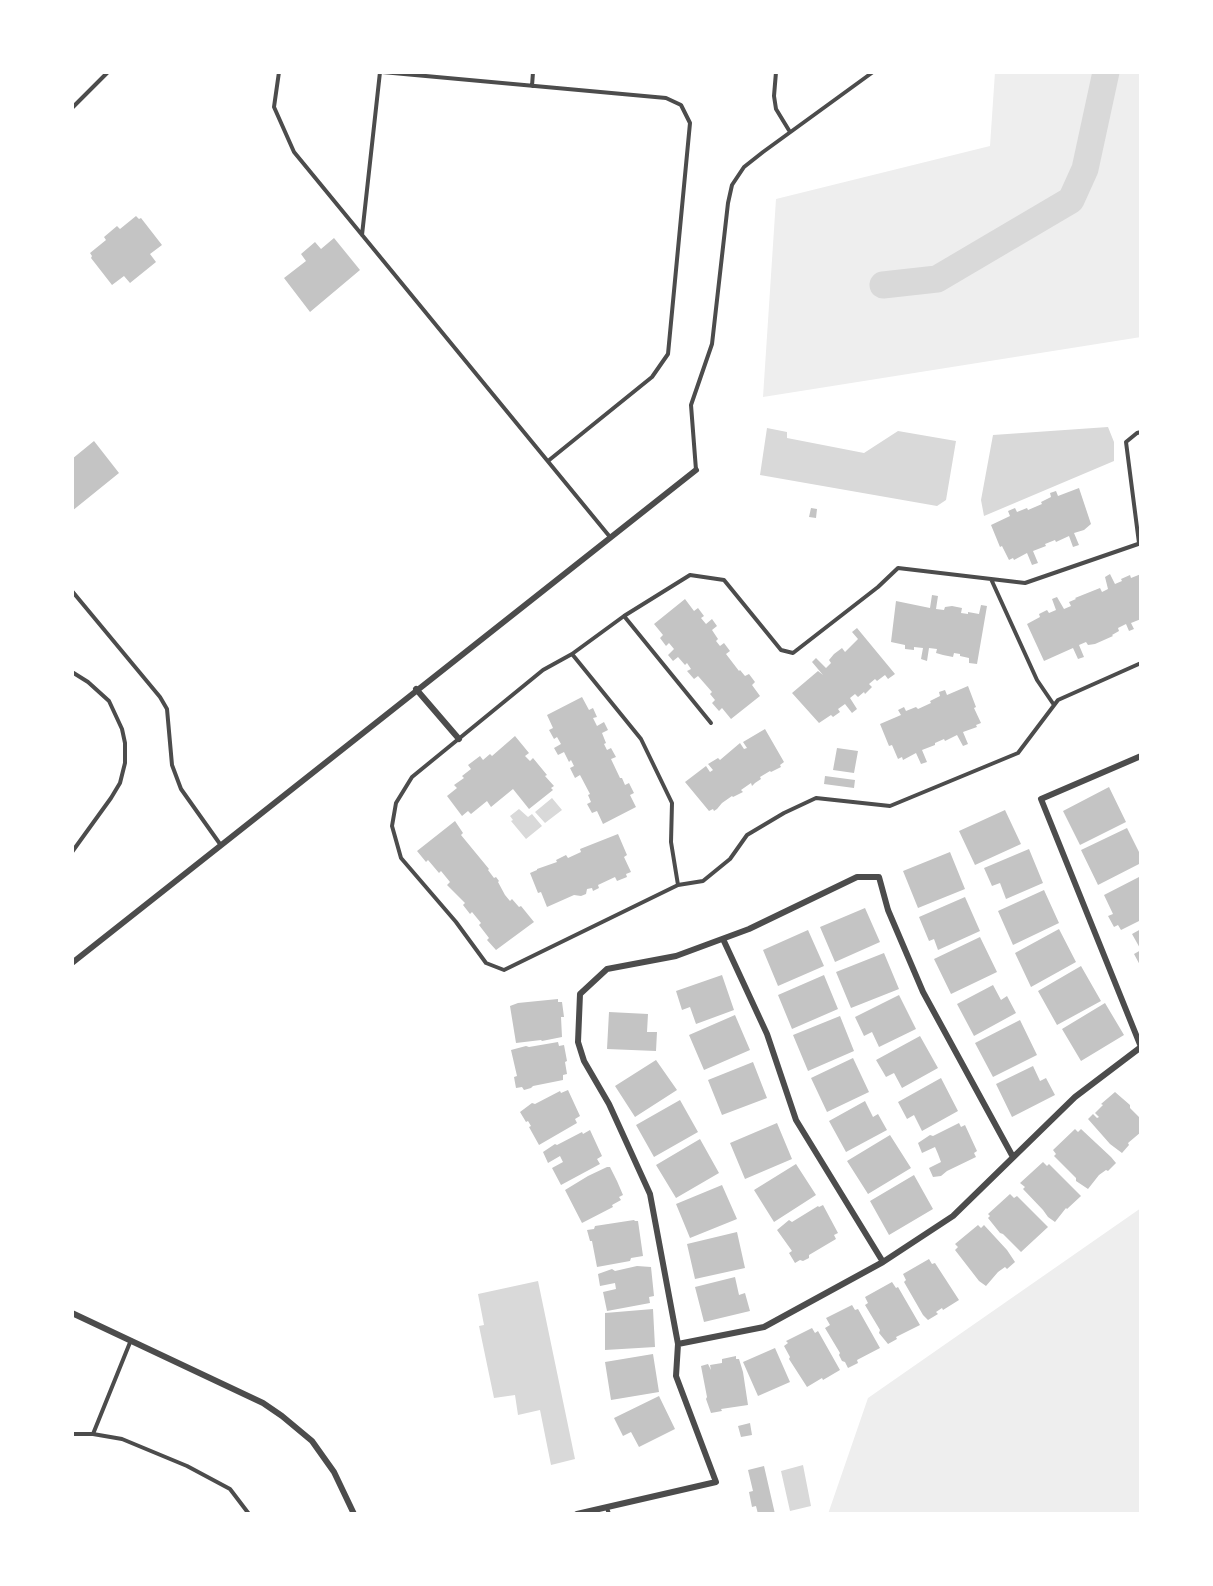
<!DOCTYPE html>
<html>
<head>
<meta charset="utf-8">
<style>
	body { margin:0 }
	#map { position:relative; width:1213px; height:1586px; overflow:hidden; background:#fff; font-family:"DejaVu Sans",sans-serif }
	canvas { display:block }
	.frame { position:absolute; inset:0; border:74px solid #fff; pointer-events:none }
</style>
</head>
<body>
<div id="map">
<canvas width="1213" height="1586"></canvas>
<div class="frame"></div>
</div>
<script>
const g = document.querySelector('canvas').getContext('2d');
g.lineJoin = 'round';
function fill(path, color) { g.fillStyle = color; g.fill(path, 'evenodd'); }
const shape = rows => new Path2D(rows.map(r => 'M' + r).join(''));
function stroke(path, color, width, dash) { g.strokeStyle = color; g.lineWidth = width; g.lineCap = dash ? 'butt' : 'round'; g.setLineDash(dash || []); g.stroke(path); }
fill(shape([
	[995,72,1141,72,1141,337,763,397,776,199,990,146],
	[1141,1208,1141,1514,828,1514,868,1398]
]), '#eee');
fill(shape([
	[1108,427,1114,442,1114,461,984,516,981,500,993,435],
	[767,428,787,432,787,438,864,453,898,431,956,441,946,500,937,506,760,475],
	[552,798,562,810,545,823,535,812],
	[519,809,528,817,532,814,542,826,526,839,511,821,513,820,510,816],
	[538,1281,575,1459,551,1465,540,1410,518,1415,515,1395,494,1398,479,1326,484,1325,478,1294],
	[803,1465,811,1506,790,1511,781,1471]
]), '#d9d9d9');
stroke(shape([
	[883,285,937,279,1071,200,1085,169,1106,72]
]), '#d9d9d9', 27);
fill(shape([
	[136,216,139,219,141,218,162,245,150,254,156,262,130,283,124,276,112,285,91,258,92,256,90,253,106,240,104,237,117,226,120,229],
	[334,238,360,270,310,312,284,278,306,261,301,254,315,242,321,249],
	[94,441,119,473,72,511,72,459],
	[1079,488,1091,524,1084,530,1074,533,1079,545,1073,547,1069,536,1056,542,1055,540,1045,544,1046,546,1033,551,1038,563,1032,565,1027,553,1014,560,1013,558,1009,560,1002,546,1000,547,991,525,1010,516,1008,511,1015,508,1017,512,1027,508,1028,510,1042,504,1041,502,1051,497,1050,493,1056,491,1058,496],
	[811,508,817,509,816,518,809,517],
	[1110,574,1115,584,1122,581,1121,579,1130,575,1131,578,1141,574,1141,619,1131,623,1134,629,1129,631,1126,624,1118,628,1119,631,1112,635,1113,636,1095,644,1088,645,1086,642,1079,645,1084,657,1078,659,1073,648,1044,661,1027,624,1040,617,1039,614,1047,610,1049,613,1056,610,1052,599,1057,597,1064,609,1071,606,1069,602,1076,599,1075,598,1100,588,1102,592,1108,589,1105,577],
	[932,595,938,596,936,609,944,610,945,607,952,606,962,608,961,613,968,614,968,612,979,614,981,605,987,606,977,664,969,663,969,658,960,656,960,654,954,653,953,657,943,655,936,653,937,649,929,648,927,661,921,659,923,648,914,647,914,650,905,649,905,645,891,642,896,601,930,608],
	[685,599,694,611,698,608,704,616,701,618,706,624,712,619,717,626,712,630,718,639,716,641,720,646,724,643,730,651,726,654,739,671,740,670,745,676,749,674,755,682,752,685,760,696,731,719,722,708,719,711,712,703,715,700,710,694,712,692,698,676,694,679,687,671,691,669,687,663,685,665,678,657,673,661,668,655,674,649,669,643,666,646,660,638,663,635,654,624],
	[857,628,895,674,888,679,885,675,877,681,875,679,869,684,872,687,865,694,864,692,858,697,855,694,850,698,857,709,852,713,845,704,838,709,840,712,833,717,831,715,819,723,792,693,818,671,823,675,812,662,816,658,826,668,831,663,829,660,834,654,842,648,845,652,858,639,852,632],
	[968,686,976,707,974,708,981,723,976,725,977,727,963,732,968,744,963,746,957,735,945,741,944,739,935,743,935,745,922,750,927,762,921,764,916,753,903,760,902,757,898,759,892,745,889,746,880,724,901,715,898,710,904,707,906,711,916,707,918,709,931,703,930,701,940,696,939,692,945,690,947,695],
	[582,697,589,710,593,708,597,717,593,718,597,726,604,722,608,730,602,733,606,743,604,744,607,750,611,748,616,757,611,759,620,778,622,778,625,785,629,783,634,793,630,795,636,807,603,824,597,811,592,813,587,804,591,802,588,795,590,794,580,775,575,778,570,768,574,766,571,760,569,762,564,752,558,755,554,748,561,744,557,737,554,739,549,730,553,728,547,715],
	[765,729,784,762,780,765,781,767,771,772,770,771,760,777,761,779,755,783,752,786,751,783,741,790,743,792,733,797,732,796,722,803,717,809,714,811,713,809,709,811,685,782,706,766,710,772,713,770,708,764,718,758,720,760,740,743,744,749,747,748,743,742],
	[515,736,529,753,525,756,530,761,533,758,547,775,545,776,554,786,551,788,553,790,529,809,513,789,491,807,487,801,471,814,468,811,462,816,447,796,457,788,454,785,464,778,462,776,471,769,468,765,480,756,483,760,490,754,492,756],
	[837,748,858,751,854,773,833,770],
	[825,776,855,780,854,788,824,784],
	[1109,787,1126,822,1080,845,1063,811],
	[1005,810,1021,844,975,865,959,831],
	[455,821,463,833,461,835,489,869,488,870,494,878,496,877,499,881,498,882,505,895,510,901,512,899,519,907,521,906,534,922,496,950,487,940,489,938,479,925,481,923,472,912,470,914,463,905,465,903,447,885,450,882,441,871,439,873,428,860,426,862,417,851],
	[1127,828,1141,856,1141,863,1098,885,1081,850],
	[618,834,627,855,624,857,631,872,626,874,627,877,617,881,615,877,598,885,599,888,593,891,592,888,587,889,586,894,581,896,574,895,547,907,541,892,538,893,530,873,537,870,537,869,557,862,556,860,566,855,568,858,581,852,580,849],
	[1029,849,1043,883,1006,899,1000,883,992,886,984,868],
	[950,852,965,889,918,908,903,871],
	[1139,877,1141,877,1141,920,1121,930,1118,925,1114,927,1108,916,1113,914,1104,895],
	[1044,890,1059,923,1013,945,998,911],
	[965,897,980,931,938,950,934,939,929,941,919,917],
	[865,908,880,942,835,962,820,927],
	[1059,929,1076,962,1031,987,1015,953],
	[1141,929,1141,967,1134,954,1141,950,1132,934],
	[808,930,824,966,778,986,763,950],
	[980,937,997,972,951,994,934,959],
	[884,953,899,989,851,1008,836,972],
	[1081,966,1101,1001,1057,1025,1038,991],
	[722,975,734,1010,696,1024,690,1007,682,1010,676,991],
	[824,975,838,1009,792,1029,778,995],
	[993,985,1001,1000,1007,996,1016,1013,974,1036,957,1004],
	[899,995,916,1029,879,1047,872,1032,864,1036,855,1017],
	[558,999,558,1002,562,1002,564,1017,561,1017,562,1037,542,1041,541,1040,516,1043,510,1006,518,1003],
	[1105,1003,1124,1035,1081,1061,1062,1029],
	[609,1012,648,1014,647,1032,657,1032,656,1051,607,1049],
	[735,1015,750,1050,704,1070,689,1035],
	[840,1016,854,1051,808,1071,793,1035],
	[1020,1020,1037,1055,993,1077,975,1043],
	[920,1036,938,1068,902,1088,894,1073,886,1077,876,1060],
	[558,1042,559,1046,564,1045,567,1061,565,1062,567,1074,563,1075,563,1080,533,1086,531,1088,524,1090,522,1087,516,1088,514,1077,517,1076,511,1050,526,1046,529,1047],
	[853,1058,869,1092,827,1112,811,1078],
	[656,1060,677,1090,635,1117,615,1086],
	[753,1062,767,1098,722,1115,708,1080],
	[1033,1066,1040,1081,1046,1078,1055,1095,1012,1117,996,1084],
	[941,1078,958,1111,922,1131,914,1115,907,1119,898,1102],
	[568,1090,580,1116,575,1119,577,1123,539,1145,529,1127,531,1126,528,1121,526,1122,520,1112,532,1103,535,1104,560,1091,561,1093],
	[1115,1092,1130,1105,1130,1108,1141,1119,1141,1132,1128,1143,1129,1145,1122,1153,1110,1144,1088,1119,1093,1114,1097,1118,1099,1117,1095,1113,1103,1105,1101,1104],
	[680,1100,698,1132,654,1157,636,1125],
	[865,1101,873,1117,878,1114,887,1130,846,1152,829,1121],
	[777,1123,792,1159,745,1179,730,1143],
	[959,1123,961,1127,965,1125,977,1151,974,1153,976,1157,947,1171,941,1176,933,1177,929,1168,941,1162,938,1154,935,1147,922,1153,918,1143,930,1135,933,1136],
	[1075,1129,1078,1132,1081,1129,1111,1157,1116,1163,1108,1171,1106,1170,1099,1175,1088,1189,1076,1181,1076,1178,1054,1156,1056,1154,1053,1150],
	[590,1130,602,1156,597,1159,600,1164,561,1185,552,1168,563,1162,560,1156,548,1163,543,1152,555,1144,557,1145,582,1132,583,1134],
	[890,1135,911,1168,868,1194,847,1161],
	[700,1139,719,1173,676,1198,656,1165],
	[1043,1162,1047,1166,1049,1164,1081,1196,1067,1209,1066,1208,1055,1222,1048,1217,1043,1210,1023,1189,1025,1187,1020,1183],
	[796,1164,816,1195,774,1222,754,1190],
	[607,1167,610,1167,617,1181,623,1195,619,1197,621,1200,612,1205,613,1207,582,1223,565,1190,588,1176],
	[914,1175,933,1209,889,1235,870,1201],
	[722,1185,737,1219,690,1238,676,1204],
	[1010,1194,1014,1198,1017,1196,1048,1227,1021,1252,1003,1234,1000,1233,988,1218,990,1216,988,1214],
	[823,1205,838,1233,834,1235,836,1239,809,1255,809,1258,803,1261,800,1260,795,1263,789,1253,792,1251,777,1230,789,1220,792,1222,818,1206,819,1207],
	[634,1220,635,1221,638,1221,643,1256,631,1258,630,1261,597,1267,592,1241,590,1241,587,1230,594,1229,595,1226],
	[978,1225,981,1228,984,1225,1007,1250,1015,1262,1007,1269,1005,1267,998,1272,986,1286,979,1281,955,1250,958,1247,955,1244],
	[737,1232,745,1268,695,1279,687,1244],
	[929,1259,932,1264,935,1263,959,1300,943,1310,942,1308,936,1312,938,1314,928,1320,923,1315,904,1282,906,1280,903,1274],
	[637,1266,651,1267,654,1296,649,1297,650,1303,607,1311,603,1292,616,1289,615,1283,600,1286,598,1274,612,1269,615,1271],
	[735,1277,739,1295,745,1293,750,1311,704,1322,695,1287],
	[892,1282,896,1288,898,1287,920,1325,896,1337,897,1339,888,1344,879,1333,880,1330,865,1305,868,1303,865,1297],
	[852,1305,855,1310,858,1309,880,1348,857,1360,858,1363,848,1368,845,1362,842,1361,839,1355,840,1353,825,1328,830,1325,826,1318],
	[653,1309,655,1347,605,1350,605,1313],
	[812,1328,815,1333,818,1331,840,1370,823,1380,822,1378,807,1387,789,1359,790,1357,784,1346,788,1343,786,1341],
	[775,1348,790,1382,758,1396,743,1362],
	[653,1354,659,1392,611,1400,605,1362],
	[736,1356,736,1359,739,1359,743,1372,748,1405,721,1409,722,1411,711,1413,706,1399,707,1397,701,1366,708,1364,711,1370,710,1365,722,1363,722,1359],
	[659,1396,675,1429,639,1447,631,1432,623,1436,614,1418],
	[750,1423,752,1435,741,1437,738,1426],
	[764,1466,775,1514,758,1514,756,1506,752,1507,749,1492,753,1491,748,1470]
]), '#c4c4c4');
stroke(shape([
	[279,72,274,107,294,152,610,537],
	[382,72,666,98,681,105,690,123,668,354,652,377,548,461],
	[776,72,774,96,776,109,790,132],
	[532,86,533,72],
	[72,108,108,72],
	[362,235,380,72],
	[696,470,691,405,712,344,728,203,732,185,744,167,763,152,873,72],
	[1139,543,1126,442,1137,433,1141,432],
	[991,579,1037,680,1054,705],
	[72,591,160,697,167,709,172,765,181,789,220,844],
	[624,616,711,723],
	[572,654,641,739,672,803,671,842,678,885,703,881,730,859,747,835,784,813,816,798,890,806,1018,753,1058,700,1141,663],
	[72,672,88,682,109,701,122,729,125,743,125,763,120,783,111,798,72,852],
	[678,885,504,970,486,963,456,922,401,858,392,826,396,803,412,777,543,670,572,654,624,616,690,575,724,580,781,650,793,653,878,587,898,568,1025,583,1141,543],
	[72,1434,93,1434,122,1439,187,1466,230,1489,249,1514],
	[93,1434,131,1340],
	[607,1508,609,1514]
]), '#4c4c4c', 4);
stroke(shape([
	[416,689,459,739],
	[1141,756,1041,799,1141,1047],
	[723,939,767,1034,796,1120,883,1262],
	[72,963,696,470],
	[72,1313,263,1403,282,1416,312,1441,334,1472,354,1514],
	[678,1344,764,1327,883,1262,953,1216,1075,1097,1141,1047],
	[577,1514,716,1482,676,1376,678,1344,650,1194,609,1104,584,1061,578,1042,580,994,607,969,676,956,749,929,857,877,879,877,888,910,923,992,1013,1157]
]), '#4c4c4c', 6);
</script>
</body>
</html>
